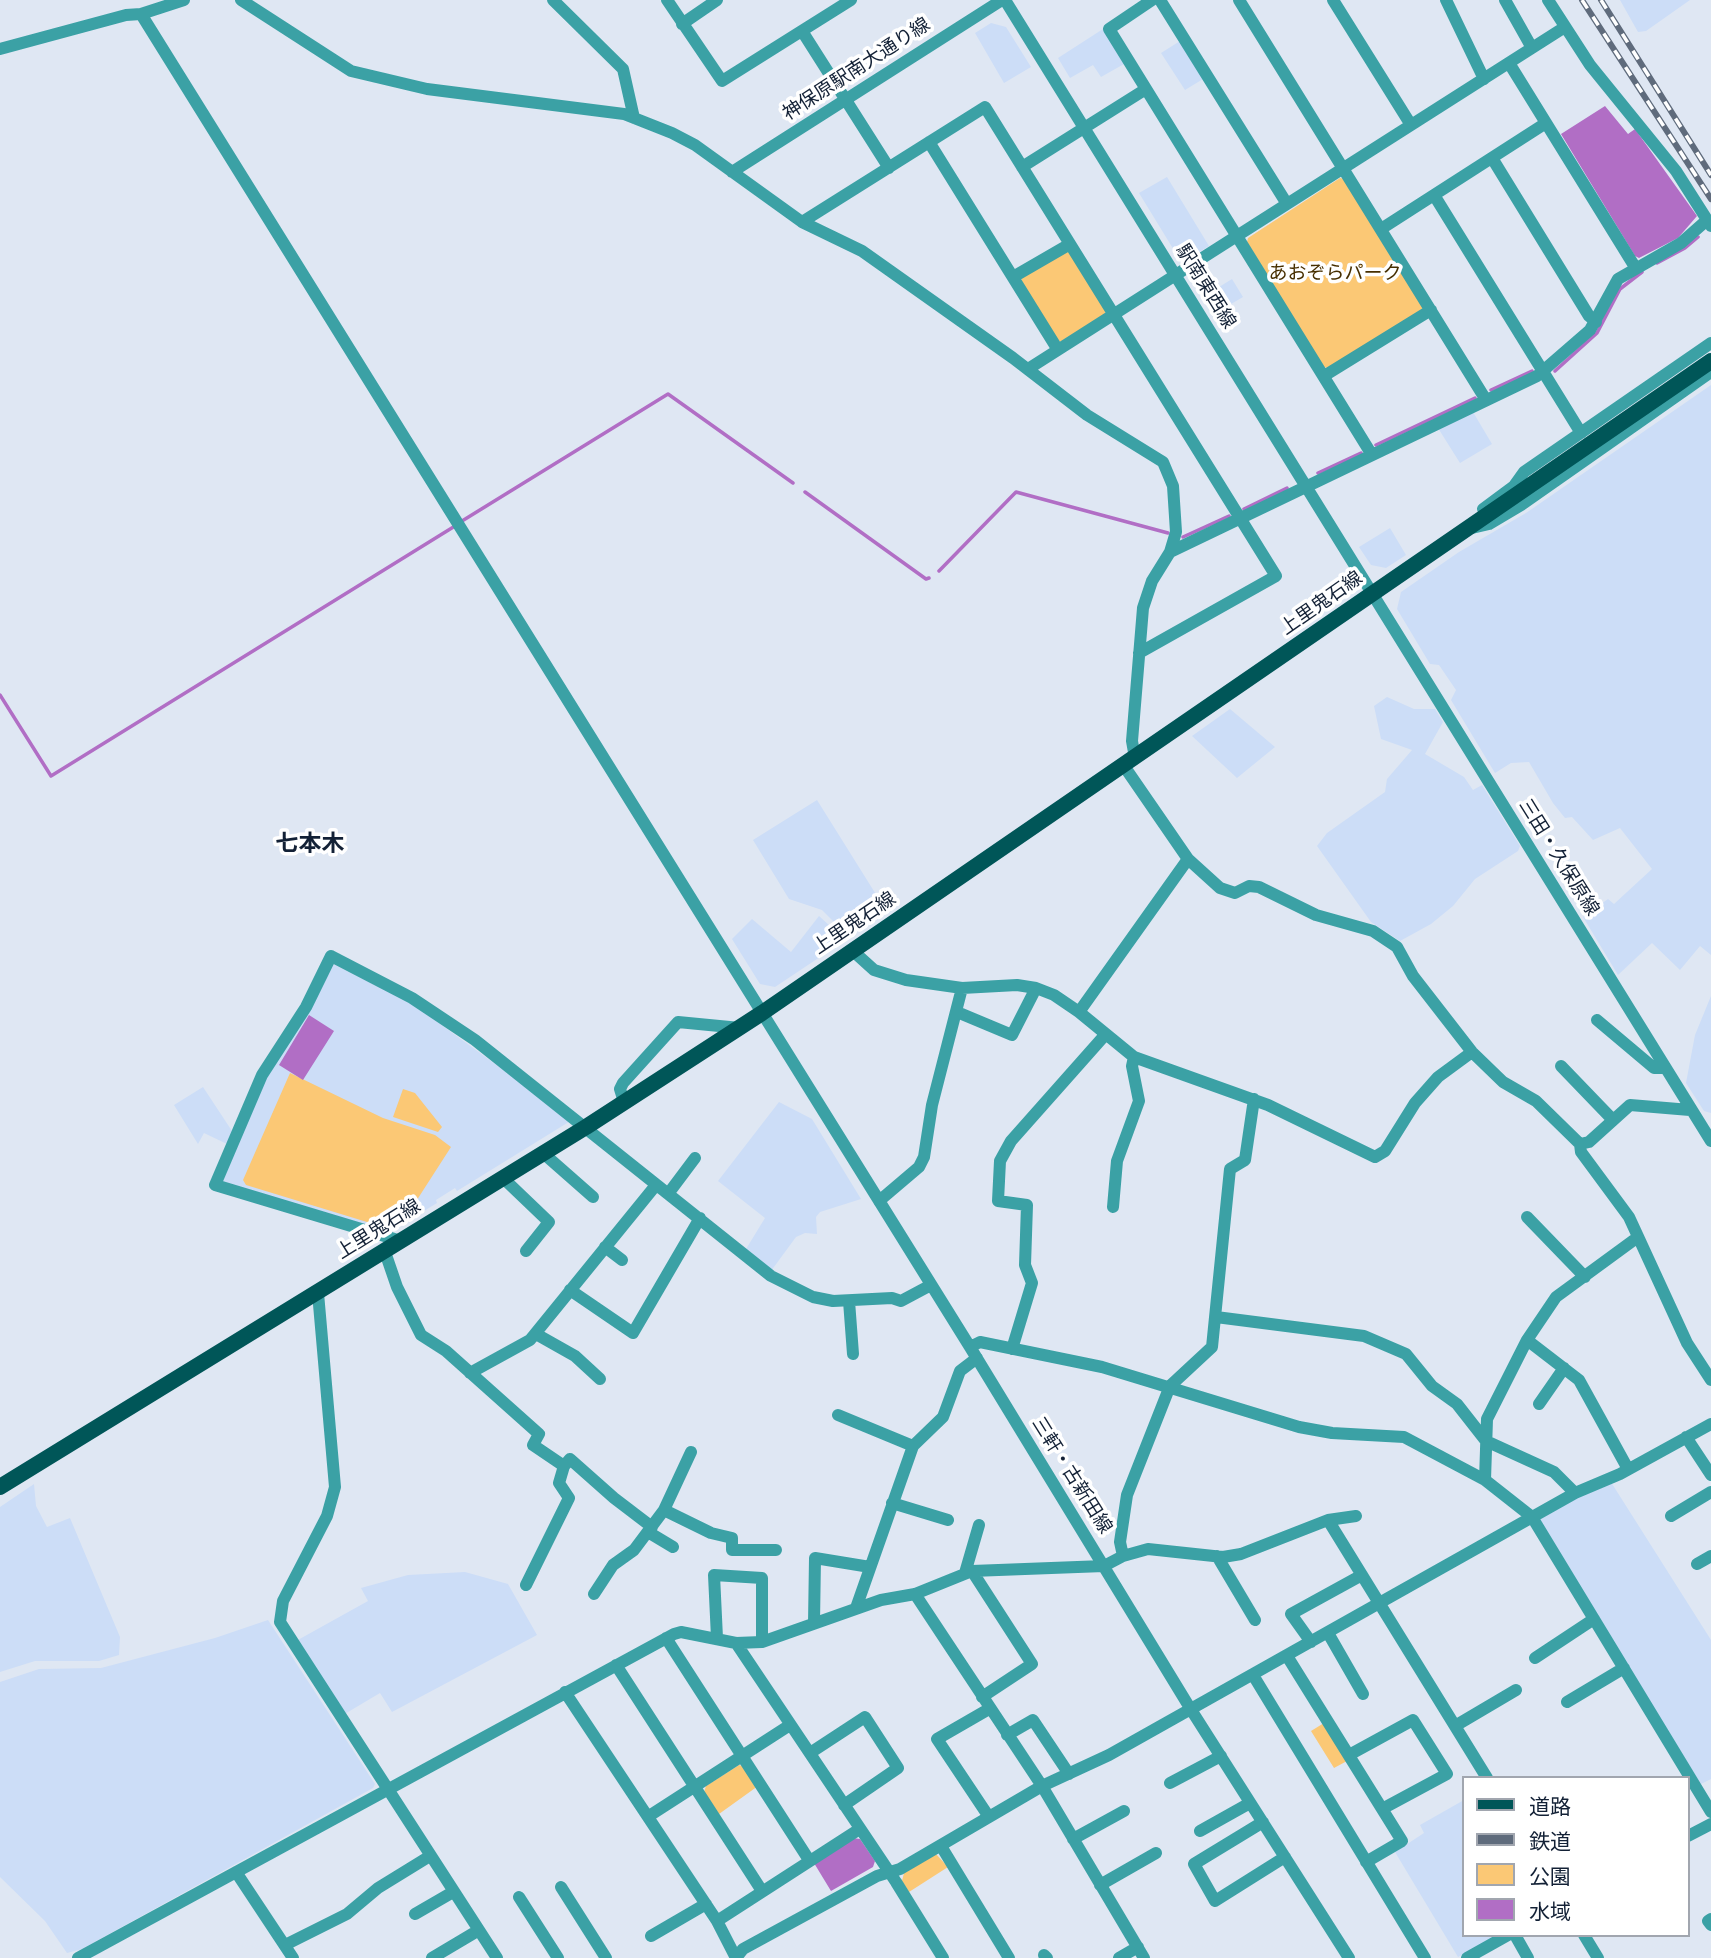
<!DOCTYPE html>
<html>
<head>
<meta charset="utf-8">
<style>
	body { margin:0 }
	#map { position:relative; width:1711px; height:1958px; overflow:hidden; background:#dfe7f3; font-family:Roboto,"Noto Sans JP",sans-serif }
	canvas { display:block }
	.legend { position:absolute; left:1462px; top:1776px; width:228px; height:161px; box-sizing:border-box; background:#fff; border:2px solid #a1a6af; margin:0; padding:9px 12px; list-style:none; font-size:21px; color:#132136 }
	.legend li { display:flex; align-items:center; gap:14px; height:35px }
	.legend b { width:35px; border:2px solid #a1a6af }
</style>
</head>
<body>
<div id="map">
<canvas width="1711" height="1958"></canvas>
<ul class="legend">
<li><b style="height:9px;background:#005658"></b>道路</li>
<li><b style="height:9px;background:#5f6b7c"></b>鉄道</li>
<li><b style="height:19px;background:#fbc875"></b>公園</li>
<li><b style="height:19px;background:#b16ec5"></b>水域</li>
</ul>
</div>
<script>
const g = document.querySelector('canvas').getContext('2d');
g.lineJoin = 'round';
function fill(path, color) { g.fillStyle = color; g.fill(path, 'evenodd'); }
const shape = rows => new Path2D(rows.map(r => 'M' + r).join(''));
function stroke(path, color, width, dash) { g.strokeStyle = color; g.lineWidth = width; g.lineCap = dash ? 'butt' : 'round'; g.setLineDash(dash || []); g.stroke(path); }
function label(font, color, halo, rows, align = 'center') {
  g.font = font + ' Roboto,"Noto Sans JP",sans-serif'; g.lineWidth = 7; g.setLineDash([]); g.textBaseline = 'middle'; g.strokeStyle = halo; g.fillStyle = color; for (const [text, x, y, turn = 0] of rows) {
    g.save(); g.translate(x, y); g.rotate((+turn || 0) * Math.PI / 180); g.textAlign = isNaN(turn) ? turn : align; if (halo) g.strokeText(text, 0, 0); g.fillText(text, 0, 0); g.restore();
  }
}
fill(shape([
	[1620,0,1690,0,1646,31,1638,32],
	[991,23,1006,27,1031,67,1004,83,975,33],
	[1103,29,1124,64,1101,77,1093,65,1070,78,1058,58],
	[1180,41,1203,79,1185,90,1161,53],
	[1167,177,1209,246,1185,261,1180,260,1139,193],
	[1232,279,1243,297,1214,314,1203,297],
	[1711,385,1711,955,1700,946,1680,970,1652,943,1618,975,1583,917,1608,899,1614,904,1652,869,1620,828,1593,840,1572,817,1565,818,1553,803,1529,762,1511,763,1495,773,1451,700,1456,690,1439,665,1430,664,1397,609,1401,592,1459,552,1526,513],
	[1473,412,1492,444,1460,463,1438,428],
	[1390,528,1406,555,1386,568,1371,565,1359,547],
	[1387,697,1414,709,1435,709,1443,722,1425,754,1464,777,1473,790,1482,785,1520,846,1518,851,1475,879,1453,906,1431,924,1400,941,1371,922,1317,846,1327,833,1385,792,1387,779,1412,750,1381,739,1374,706],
	[1230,709,1275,747,1237,778,1192,736],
	[817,800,887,912,849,937,822,910,789,899,753,840],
	[819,916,840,935,835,941,838,945,775,987,760,984,732,939,752,919,791,952],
	[331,963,410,1002,572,1120,457,1191,455,1188,436,1200,437,1203,388,1233,222,1183,260,1087],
	[1711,996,1711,1113,1704,1111,1686,1083,1695,1035],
	[203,1087,232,1131,227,1144,204,1133,198,1144,174,1105],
	[779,1102,812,1119,861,1199,820,1212,816,1217,817,1234,805,1233,796,1237,771,1271,746,1249,765,1218,718,1181],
	[1609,1479,1711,1640,1711,1779,1701,1784,1539,1523,1540,1518],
	[34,1484,36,1506,47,1527,70,1518,120,1637,119,1655,99,1661,35,1661,0,1672,0,1507],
	[465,1572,508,1584,537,1635,392,1712,380,1693,343,1715,296,1641,368,1601,361,1588,408,1575],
	[268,1620,375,1784,373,1788,82,1949,67,1953,45,1921,0,1877,0,1682,39,1669,101,1668,215,1638],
	[1464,1800,1464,1935,1498,1935,1458,1957,1395,1852,1424,1833,1420,1825]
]), '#ccddf7');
fill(shape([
	[1340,178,1345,179,1423,305,1422,310,1328,368,1323,367,1247,242,1248,238],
	[1065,250,1070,251,1106,310,1105,315,1062,342,1058,341,1021,282,1022,277],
	[290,1073,383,1118,435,1135,451,1147,404,1220,396,1217,380,1226,246,1185,243,1180],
	[403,1089,415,1093,442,1127,438,1132,393,1117],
	[1324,1723,1347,1761,1334,1768,1311,1731],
	[739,1765,745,1767,758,1786,719,1814,704,1792,706,1786],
	[936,1854,948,1867,909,1892,902,1881,904,1873]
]), '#fbc875');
fill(shape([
	[1605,106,1628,134,1635,129,1697,216,1678,238,1639,258,1635,256,1561,134],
	[309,1015,334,1031,303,1080,279,1065],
	[853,1838,860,1839,875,1861,873,1867,831,1891,814,1863]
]), '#b16ec5');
stroke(shape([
	[1657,263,1685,248,1698,237],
	[1555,371,1597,333,1620,289,1642,272],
	[1491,390,1532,371],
	[1376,445,1475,398],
	[1318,473,1361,453],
	[805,492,926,579,929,578],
	[1244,509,1287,488],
	[462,521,668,394,793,483],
	[1183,537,1229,516],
	[939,571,1016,492,1168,533],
	[0,695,51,776,455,526]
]), '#b16ec5', 3.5);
stroke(shape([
	[241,0,351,71,427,89,624,114,672,133,695,145,802,222,862,251,1013,358,1087,415,1163,462,1173,486,1176,532,1170,552,1152,581,1143,608,1132,741,1135,758],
	[553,0,623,69,634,118],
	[667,0,722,81,851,0],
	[1005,0,1711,1141],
	[1152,0,1109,29,1372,455],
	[1160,0,1287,204],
	[1239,0,1486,400],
	[1333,0,1411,125],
	[1446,0,1484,79],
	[1505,0,1532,48],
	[1548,0,1590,65,1676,171,1711,226],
	[141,14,970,1347,1190,1708,1349,1958],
	[682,24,717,0],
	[802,31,889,168],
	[0,49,126,15,141,14,184,0],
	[1509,63,1635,267],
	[929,142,1058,350],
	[1492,158,1589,316,1596,322],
	[1022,167,1146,89],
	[732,172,1002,0],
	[1434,195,1581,433],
	[802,222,985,107,1276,576,1139,653],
	[1381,229,1546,123],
	[1013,277,1070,244],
	[1028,369,1565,27],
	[1324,376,1431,310],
	[1483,509,1514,486,1524,472,1711,343],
	[1472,528,1489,524,1521,505,1711,372],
	[1170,552,1537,376,1590,330,1618,279,1681,243,1707,220],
	[1124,766,1188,859,1220,888,1235,893,1249,886,1259,887,1316,915,1373,931,1397,947,1413,976,1472,1052,1503,1082,1536,1101,1580,1144,1581,1152,1629,1217,1687,1343,1711,1380],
	[853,951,874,970,906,980,962,988,1017,985,1036,988,1054,995,1079,1012,1134,1057,1268,1105,1375,1157,1385,1151,1415,1103,1438,1077,1472,1052],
	[957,1012,1012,1035,1036,988],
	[1079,1012,1188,859],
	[1597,1020,1654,1068,1665,1068],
	[1561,1066,1613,1120],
	[624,1102,620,1089,623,1083,678,1022,740,1028],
	[1580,1144,1589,1142,1630,1105,1690,1110],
	[543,1153,593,1197],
	[503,1178,549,1222,526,1251],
	[668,1194,695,1158],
	[879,1201,919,1167,924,1157,932,1105,962,988],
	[1113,1207,1117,1161,1139,1101,1132,1066,1134,1057],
	[1527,1217,1585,1277],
	[401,1241,215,1185,262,1075,306,1007,331,956,412,998,475,1040,771,1276,813,1297,833,1301,892,1298,901,1301,931,1285],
	[605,1247,622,1260],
	[385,1252,397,1287,421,1335,446,1351,539,1434,533,1445,564,1466,559,1483,569,1498,526,1585],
	[570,1290,633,1333,700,1218],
	[318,1293,335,1487,327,1516,283,1601,280,1622,497,1958],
	[849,1301,853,1354],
	[1216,1317,1364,1336,1406,1354,1432,1386,1457,1404,1486,1441,1554,1472,1575,1493],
	[536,1334,575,1356,600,1379],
	[1527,1340,1579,1380,1628,1469],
	[970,1347,980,1342,1102,1367,1299,1427,1332,1433,1404,1437,1485,1480,1532,1517,1711,1812],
	[1012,1349,1032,1283,1025,1265,1027,1205,998,1201,1000,1161,1011,1141,1105,1035],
	[470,1373,530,1340,656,1185],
	[1539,1404,1564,1368],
	[838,1415,913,1446],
	[1686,1437,1711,1475],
	[564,1466,570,1459,614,1498,652,1527],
	[1485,1480,1487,1419,1527,1340,1556,1297,1638,1237],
	[892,1503,948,1520],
	[664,1510,711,1533,732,1538,732,1550,776,1550],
	[1671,1516,1711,1492],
	[1328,1520,1487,1778],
	[648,1532,673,1547],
	[1123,1556,1120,1542,1127,1495,1170,1386,1212,1347,1230,1169,1245,1160,1254,1099],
	[1217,1556,1255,1620],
	[1697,1564,1711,1556],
	[972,1571,1032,1664,982,1697],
	[965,1573,979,1525],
	[594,1594,613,1565,634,1550,664,1510,691,1452],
	[915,1594,1042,1786,1144,1958],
	[856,1608,913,1446,943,1417,960,1371,977,1358],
	[814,1623,815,1558,870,1567],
	[1328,1633,1363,1694],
	[666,1638,809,1860],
	[717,1638,714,1575,762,1578,762,1642],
	[1311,1642,1291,1614,1362,1575],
	[736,1643,896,1882,943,1958],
	[1287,1656,1402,1841,1366,1862],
	[1535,1658,1594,1619],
	[616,1665,762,1891],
	[1253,1675,1425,1958],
	[565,1692,717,1921,736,1958],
	[1567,1702,1624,1668],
	[1455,1726,1516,1690],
	[1007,1735,1033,1720,1069,1774],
	[810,1753,865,1717,898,1768,844,1805],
	[1349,1755,1413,1720,1447,1774,1382,1809],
	[1170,1783,1221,1756],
	[649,1816,790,1725],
	[989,1817,937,1739,989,1709],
	[1263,1822,1194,1864,1215,1901,1285,1857],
	[1200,1831,1250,1803],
	[1688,1836,1711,1824],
	[1073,1839,1124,1811],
	[941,1846,1009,1958],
	[236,1872,293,1958],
	[1100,1885,1156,1853],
	[561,1887,606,1958],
	[519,1897,558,1958],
	[415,1914,453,1892],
	[1711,1919,1708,1921,1711,1925],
	[717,1921,858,1830],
	[1515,1935,1528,1958],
	[1584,1935,1598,1958],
	[651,1936,706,1904],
	[285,1945,347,1914,378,1888,430,1856],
	[1044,1955,1047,1958],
	[78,1958,674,1634,681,1632,736,1643,762,1642,881,1600,915,1594,972,1571,1104,1566,1123,1556,1148,1549,1223,1557,1241,1554,1328,1520,1356,1516],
	[432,1958,479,1930],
	[736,1958,743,1949,877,1876,900,1869,1042,1786,1109,1755,1575,1493,1620,1474,1711,1424],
	[1119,1958,1138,1947],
	[1467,1958,1508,1935]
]), '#3ba1a5', 12);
stroke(shape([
	[0,1487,586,1127,762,1013,1711,361]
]), '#005658', 16);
const rail = shape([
	[1582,0,1711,199],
	[1601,0,1711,175]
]);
stroke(rail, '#5f6b7c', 6);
stroke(rail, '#fff', 3.5, [10]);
label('19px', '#132136', '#fff', [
	["神保原駅南大通り線",857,70,-33],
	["駅南東西線",1205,287,58],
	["上里鬼石線",1322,604,-35],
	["三田・久保原線",1558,858,58],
	["上里鬼石線",855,924,-34],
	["上里鬼石線",379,1230,-32],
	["三軒・古新田線",1071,1476,58]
]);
label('19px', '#472f00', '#fff', [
	["あおぞらパーク",1335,274]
]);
label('bold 23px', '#132136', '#fff', [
	["七本木",310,845]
]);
</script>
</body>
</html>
